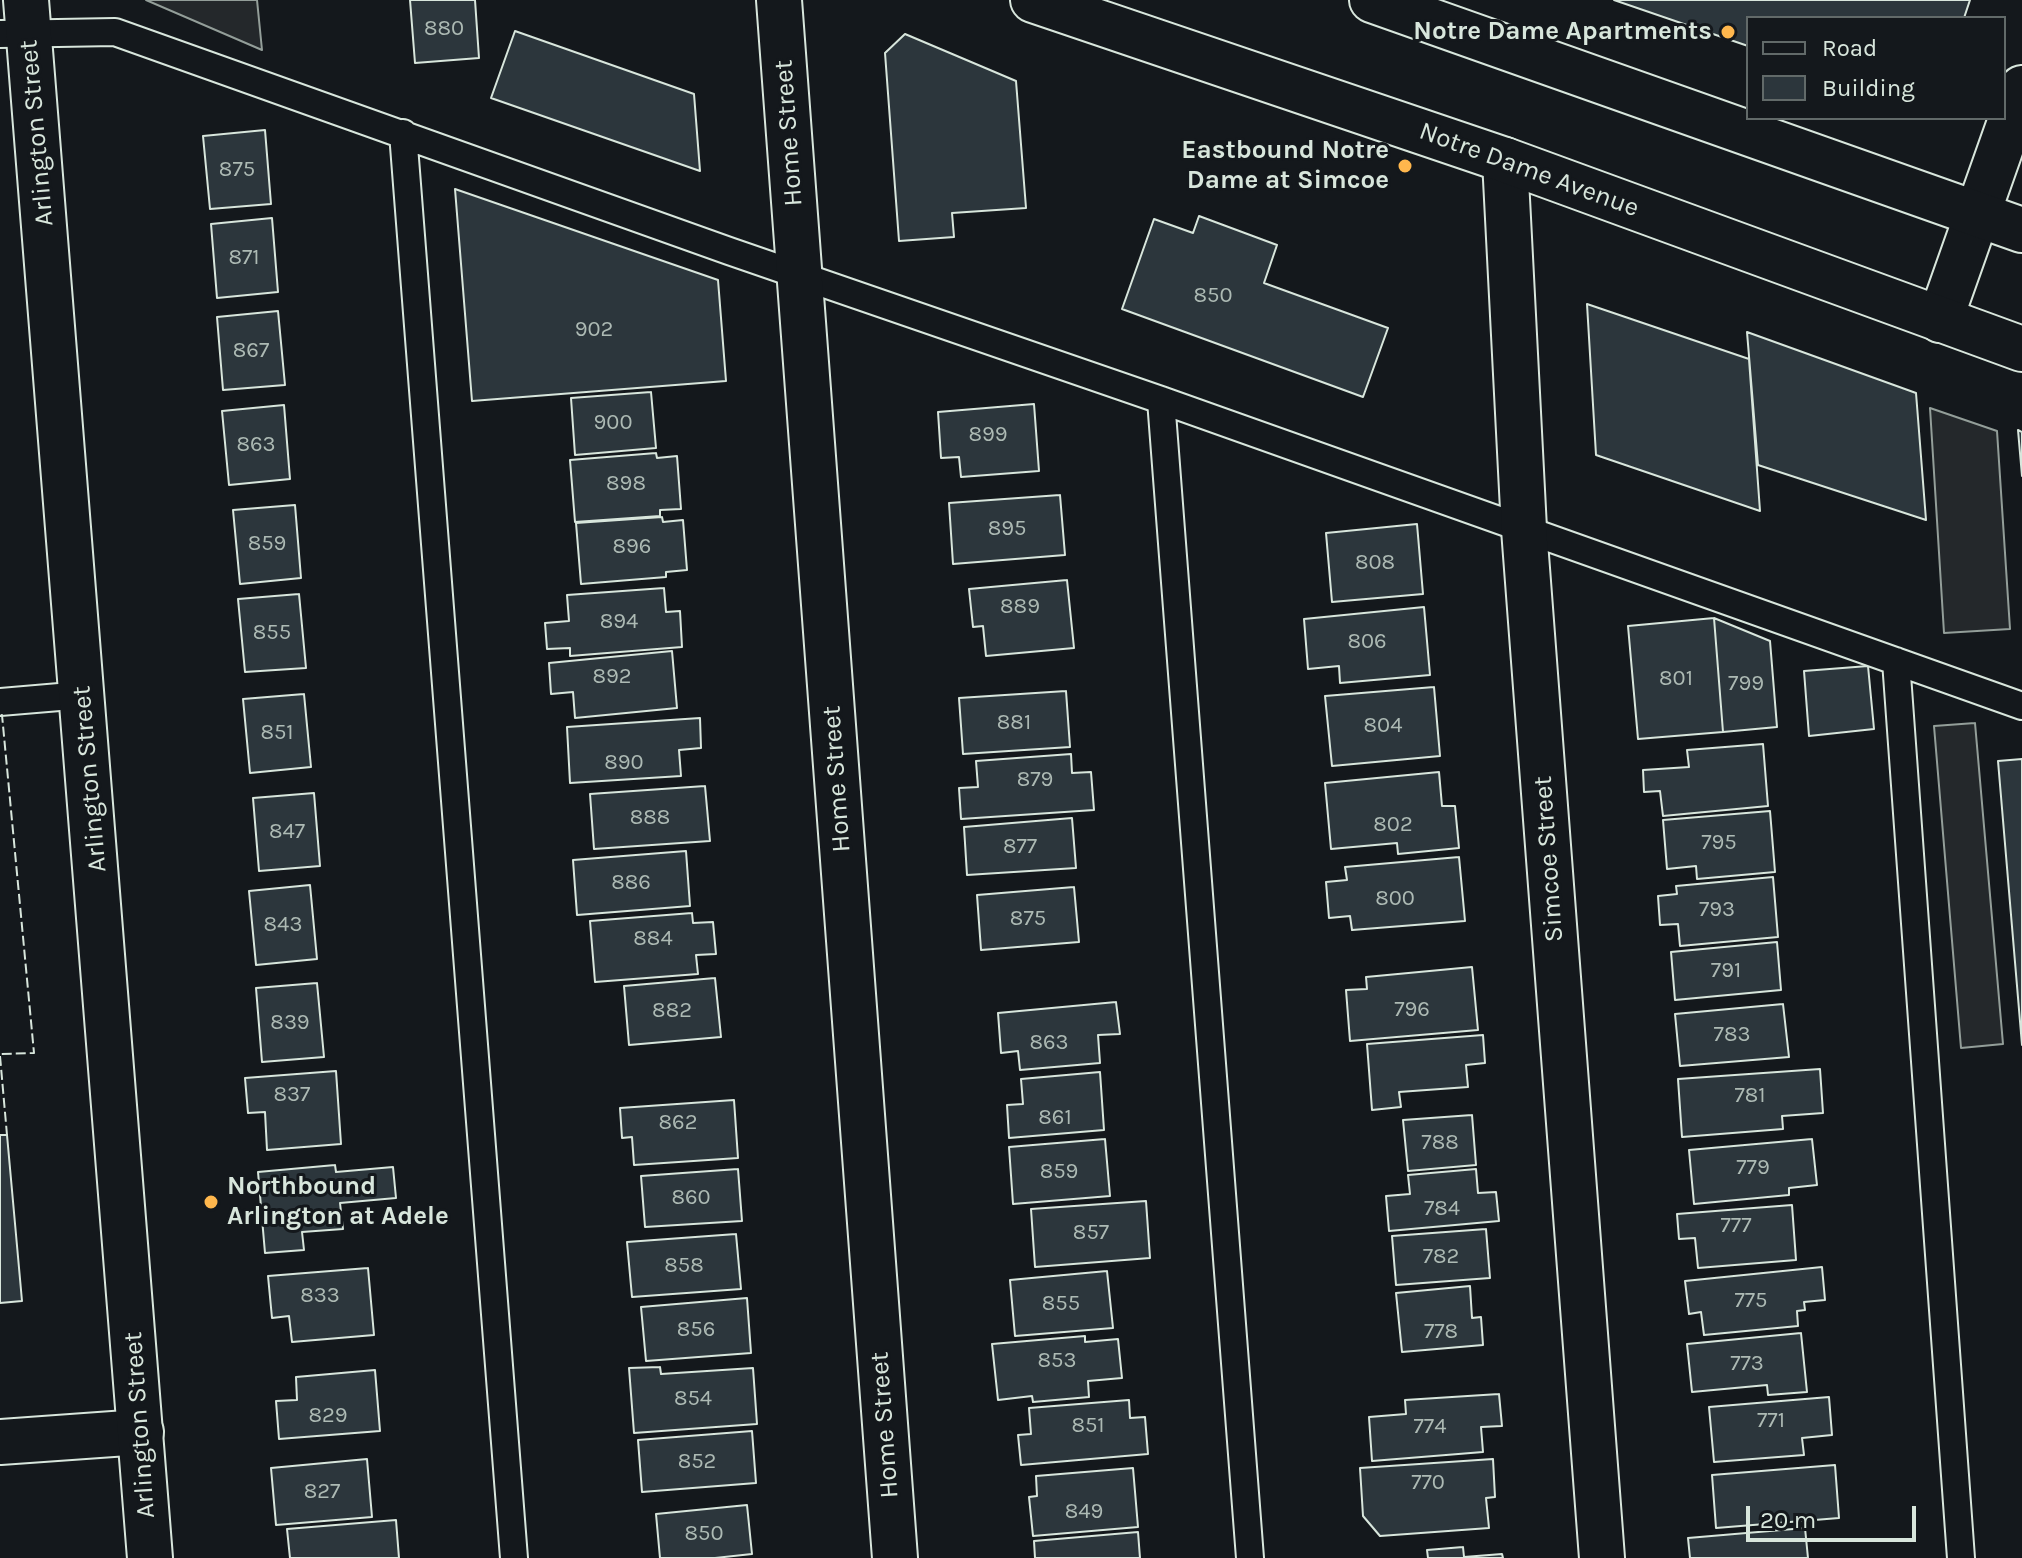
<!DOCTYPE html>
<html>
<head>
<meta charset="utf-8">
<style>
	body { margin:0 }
	#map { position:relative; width:2022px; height:1558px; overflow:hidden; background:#14181c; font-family:Karla,sans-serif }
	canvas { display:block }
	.legend { position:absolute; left:1746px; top:16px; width:260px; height:104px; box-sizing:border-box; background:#14181c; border:2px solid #626a69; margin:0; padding:10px 14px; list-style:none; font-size:24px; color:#d8e6dc }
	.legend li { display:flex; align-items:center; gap:16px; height:40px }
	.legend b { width:40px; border:2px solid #626a69 }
	.scale { position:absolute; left:1746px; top:1506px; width:170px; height:36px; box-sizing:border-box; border:4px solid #d8e6dc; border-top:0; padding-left:10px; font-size:24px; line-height:28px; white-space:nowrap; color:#d8e6dc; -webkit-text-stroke:6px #14181c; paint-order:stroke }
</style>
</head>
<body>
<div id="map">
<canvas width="2022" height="1558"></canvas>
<ul class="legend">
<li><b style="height:10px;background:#14181c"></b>Road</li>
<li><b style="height:22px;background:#2c363c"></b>Building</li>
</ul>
<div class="scale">20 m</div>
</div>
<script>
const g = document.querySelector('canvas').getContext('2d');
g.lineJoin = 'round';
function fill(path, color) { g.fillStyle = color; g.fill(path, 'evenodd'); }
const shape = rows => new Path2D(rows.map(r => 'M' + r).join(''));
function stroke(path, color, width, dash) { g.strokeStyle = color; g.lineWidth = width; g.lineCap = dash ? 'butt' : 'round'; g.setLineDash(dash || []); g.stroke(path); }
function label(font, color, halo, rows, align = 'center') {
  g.font = font + ' Karla,sans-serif'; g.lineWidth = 6; g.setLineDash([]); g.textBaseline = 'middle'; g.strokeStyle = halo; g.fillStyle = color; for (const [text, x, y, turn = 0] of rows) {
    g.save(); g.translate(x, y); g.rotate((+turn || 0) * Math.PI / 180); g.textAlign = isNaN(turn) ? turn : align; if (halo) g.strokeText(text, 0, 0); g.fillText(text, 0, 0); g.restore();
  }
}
const parking = shape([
	[146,0,257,0,262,50,146,0],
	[1930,408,1997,431,2010,629,1944,633,1930,408],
	[1975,723,2003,1044,1961,1048,1934,726,1975,723]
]);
fill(parking, '#24282b');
stroke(parking, '#939e99', 2);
const building = shape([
	[410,0,475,0,479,58,415,63,410,0],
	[1614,0,1970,0,1964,18,1748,18,1748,46,1614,0],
	[515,31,694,94,700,171,491,98,515,31],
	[905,34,1016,81,1026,208,952,213,954,237,899,241,885,53,905,34],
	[265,130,271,204,210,209,203,136,265,130],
	[455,189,718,280,726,381,472,401,455,189],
	[1199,216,1277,245,1264,283,1388,328,1363,397,1122,309,1154,219,1193,233,1199,216],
	[272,218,278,292,217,298,211,224,272,218],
	[1587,304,1749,359,1760,511,1596,455,1587,304],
	[278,311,285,385,223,390,217,317,278,311],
	[1747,332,1916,393,1926,520,1758,465,1747,332],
	[651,392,656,448,575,455,571,398,651,392],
	[1034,404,1039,471,961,477,959,457,941,458,938,412,1034,404],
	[284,405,290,479,229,485,222,411,284,405],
	[2018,430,2022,432,2022,476,2018,430],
	[656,453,657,458,677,456,681,509,660,510,660,516,575,522,570,460,656,453],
	[1060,495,1065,555,953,564,949,503,1060,495],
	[295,505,301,578,240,584,233,510,295,505],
	[662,517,663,522,683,520,687,570,666,572,666,577,581,584,576,523,662,517],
	[1417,524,1423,594,1332,602,1326,533,1417,524],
	[1067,580,1074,648,986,656,983,626,973,627,969,589,1067,580],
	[664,588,666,612,680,611,682,647,570,656,570,648,547,649,545,623,569,621,567,595,664,588],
	[299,594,306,668,245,672,238,599,299,594],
	[1424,607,1430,675,1340,683,1339,666,1308,669,1304,619,1424,607],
	[1714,618,1723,732,1638,739,1628,626,1714,618],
	[1714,618,1770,641,1777,727,1723,732,1714,618],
	[672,651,677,708,575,718,573,692,551,694,549,663,672,651],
	[1868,666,1874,729,1809,736,1804,671,1868,666],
	[1434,687,1440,756,1332,766,1325,696,1434,687],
	[1066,691,1070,747,963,754,959,698,1066,691],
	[304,694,311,767,250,773,243,699,304,694],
	[700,718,701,748,679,750,681,776,570,783,567,727,700,718],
	[1763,744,1768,806,1663,816,1660,791,1644,792,1643,770,1689,767,1687,750,1763,744],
	[1071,754,1072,773,1091,772,1094,810,961,819,959,788,978,787,976,761,1071,754],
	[2022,759,2022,1045,1998,761,2022,759],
	[1439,772,1442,806,1455,806,1459,848,1398,854,1397,843,1331,849,1325,783,1439,772],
	[705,786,710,841,594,849,590,794,705,786],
	[314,793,320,866,259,871,253,798,314,793],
	[1770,811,1775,872,1697,879,1696,866,1667,869,1663,820,1770,811],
	[1072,818,1076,868,967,875,964,827,1072,818],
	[686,851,690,906,577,915,573,860,686,851],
	[1459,857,1465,921,1352,930,1350,916,1329,918,1326,882,1347,880,1345,867,1459,857],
	[1773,877,1778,937,1680,946,1678,924,1660,925,1658,896,1677,894,1676,886,1773,877],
	[310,885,317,959,256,965,249,891,310,885],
	[1074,887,1079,942,981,950,977,895,1074,887],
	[692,913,693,923,713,922,716,954,696,955,698,974,595,982,590,921,692,913],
	[1777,942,1781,990,1675,1000,1671,952,1777,942],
	[1472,967,1478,1030,1350,1041,1346,990,1367,989,1366,977,1472,967],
	[715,978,721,1037,629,1045,624,986,715,978],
	[317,983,324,1057,262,1062,256,988,317,983],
	[1116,1002,1120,1034,1098,1035,1100,1063,1020,1070,1018,1051,1001,1053,998,1013,1116,1002],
	[1783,1004,1789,1057,1680,1066,1675,1014,1783,1004],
	[1483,1035,1485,1063,1466,1065,1468,1087,1399,1092,1401,1107,1372,1110,1367,1044,1483,1035],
	[1820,1069,1823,1113,1782,1116,1783,1129,1682,1137,1678,1079,1820,1069],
	[336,1071,341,1144,267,1150,265,1112,248,1113,245,1078,336,1071],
	[1100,1072,1104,1130,1009,1138,1007,1105,1023,1104,1021,1079,1100,1072],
	[734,1100,738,1158,634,1165,632,1137,622,1138,620,1108,734,1100],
	[1472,1115,1476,1165,1408,1171,1403,1120,1472,1115],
	[0,1135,7,1135,22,1301,0,1303,0,1135],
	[1105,1139,1110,1196,1013,1204,1009,1147,1105,1139],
	[1812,1139,1817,1185,1789,1188,1789,1195,1694,1204,1689,1150,1812,1139],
	[335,1165,336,1172,393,1167,396,1198,340,1203,343,1229,302,1232,304,1250,265,1253,258,1172,335,1165],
	[738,1169,742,1221,645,1227,641,1176,738,1169],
	[1476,1169,1478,1193,1496,1192,1499,1221,1389,1231,1386,1196,1410,1194,1408,1175,1476,1169],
	[1146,1201,1150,1258,1035,1267,1031,1209,1146,1201],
	[1792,1205,1796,1260,1698,1268,1695,1238,1679,1239,1677,1214,1792,1205],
	[1486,1229,1490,1278,1396,1285,1392,1236,1486,1229],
	[736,1234,741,1289,632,1297,627,1242,736,1234],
	[1822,1267,1825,1300,1804,1302,1805,1310,1797,1311,1798,1326,1704,1335,1701,1312,1689,1314,1685,1281,1822,1267],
	[368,1268,374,1335,292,1342,289,1316,272,1318,268,1276,368,1268],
	[1107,1271,1113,1328,1015,1336,1010,1280,1107,1271],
	[1470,1286,1472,1318,1481,1317,1483,1345,1402,1352,1396,1293,1470,1286],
	[747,1298,751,1353,646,1361,641,1307,747,1298],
	[1801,1333,1807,1392,1768,1395,1767,1385,1692,1392,1687,1344,1801,1333],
	[1085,1336,1085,1342,1118,1339,1122,1378,1088,1381,1089,1397,1033,1402,1032,1396,998,1400,992,1344,1085,1336],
	[660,1367,661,1374,753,1368,757,1424,634,1433,629,1368,660,1367],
	[375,1370,380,1431,279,1439,276,1401,297,1400,296,1377,375,1370],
	[1499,1394,1502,1426,1481,1427,1483,1452,1372,1461,1369,1417,1406,1414,1405,1400,1499,1394],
	[1829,1397,1832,1435,1802,1438,1804,1455,1714,1462,1709,1407,1829,1397],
	[1129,1400,1130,1418,1145,1417,1148,1454,1021,1465,1018,1435,1031,1434,1029,1408,1129,1400],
	[752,1431,756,1483,642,1492,638,1440,752,1431],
	[367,1459,372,1517,276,1525,271,1468,367,1459],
	[1493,1459,1495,1497,1486,1498,1489,1528,1380,1536,1363,1516,1360,1468,1493,1459],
	[1835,1465,1839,1518,1716,1528,1712,1475,1835,1465],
	[1133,1468,1138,1527,1033,1536,1029,1497,1037,1496,1036,1476,1133,1468],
	[747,1505,752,1554,715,1558,660,1558,656,1514,747,1505],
	[396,1520,399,1558,290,1558,287,1529,396,1520],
	[1805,1528,1808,1558,1690,1558,1688,1538,1805,1528],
	[1138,1532,1140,1558,1035,1558,1034,1541,1138,1532],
	[1463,1547,1464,1557,1502,1554,1503,1558,1428,1558,1427,1550,1463,1547]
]);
fill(building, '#2c363c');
stroke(building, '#d8e6dc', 2);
const service = shape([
	[0,34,115,32,729,251,1161,400,2022,706],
	[403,133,514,1558],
	[1161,400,1250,1558],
	[1896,661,1961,1558],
	[0,702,83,695]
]);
const minor = shape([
	[779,0,895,1558],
	[1505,160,1524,529,1602,1558],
	[1940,320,2022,88],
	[0,1442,141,1432]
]);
const secondary = shape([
	[26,0,150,1558]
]);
const primary = shape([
	[1033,0,1505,160,2022,349],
	[1372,0,2022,230]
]);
stroke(service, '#d8e6dc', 30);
stroke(minor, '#d8e6dc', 48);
stroke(secondary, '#d8e6dc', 48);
stroke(primary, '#d8e6dc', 48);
stroke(service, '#14181c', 26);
stroke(minor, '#14181c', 44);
stroke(secondary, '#14181c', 44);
stroke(primary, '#14181c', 44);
stroke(shape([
	[0,716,2,715,34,1053,0,1054],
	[0,1056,7,1135]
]), '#d8e6dc', 2, [10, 4]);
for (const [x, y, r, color] of [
	[1728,32,8,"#ffb74d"],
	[1405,166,8,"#ffb74d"],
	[211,1202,8,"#ffb74d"]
]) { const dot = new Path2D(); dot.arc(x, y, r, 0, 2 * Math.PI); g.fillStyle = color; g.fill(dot); stroke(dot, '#14181c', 3); }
label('22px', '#adbab4', null, [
	["880",444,29],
	["875",237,170],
	["871",244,258],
	["850",1213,296],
	["902",594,330],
	["867",251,351],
	["900",613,423],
	["899",988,435],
	["863",256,445],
	["898",626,484],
	["895",1007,529],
	["859",267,544],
	["896",632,547],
	["808",1375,563],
	["889",1020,607],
	["894",619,622],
	["855",272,633],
	["806",1367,642],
	["892",612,677],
	["801",1676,679],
	["799",1746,684],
	["881",1014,723],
	["804",1383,726],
	["851",277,733],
	["890",624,763],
	["879",1035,780],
	["888",650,818],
	["802",1393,825],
	["847",287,832],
	["795",1719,843],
	["877",1020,847],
	["886",631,883],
	["800",1395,899],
	["793",1717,910],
	["875",1028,919],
	["843",283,925],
	["884",653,939],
	["791",1726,971],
	["796",1412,1010],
	["882",672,1011],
	["839",290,1023],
	["783",1732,1035],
	["863",1049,1043],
	["837",292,1095],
	["781",1750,1096],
	["861",1055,1118],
	["862",678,1123],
	["788",1440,1143],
	["779",1753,1168],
	["859",1059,1172],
	["860",691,1198],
	["784",1442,1209],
	["777",1736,1226],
	["857",1091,1233],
	["782",1441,1257],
	["858",684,1266],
	["833",320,1296],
	["775",1751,1301],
	["855",1061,1304],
	["856",696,1330],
	["778",1441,1332],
	["853",1057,1361],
	["773",1747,1364],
	["854",693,1399],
	["829",328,1416],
	["771",1771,1421],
	["851",1088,1426],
	["774",1430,1427],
	["852",697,1462],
	["770",1428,1483],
	["827",322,1492],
	["849",1084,1512],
	["850",704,1534]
]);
label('bold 26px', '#d8e6dc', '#14181c', [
	["Notre Dame Apartments",1712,32],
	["Eastbound Notre",1389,151],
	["Dame at Simcoe",1389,181],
	["Northbound",227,1187,"left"],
	["Arlington at Adele",227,1217,"left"]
], 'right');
label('26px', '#d8e6dc', '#14181c', [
	["Arlington Street",37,133,-95],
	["Home Street",789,133,-94],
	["Notre Dame Avenue",1529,170,20],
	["Arlington Street",90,779,-95],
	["Home Street",837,779,-94],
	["Simcoe Street",1549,859,-94],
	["Arlington Street",140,1425,-94],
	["Home Street",885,1425,-94]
]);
</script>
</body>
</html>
